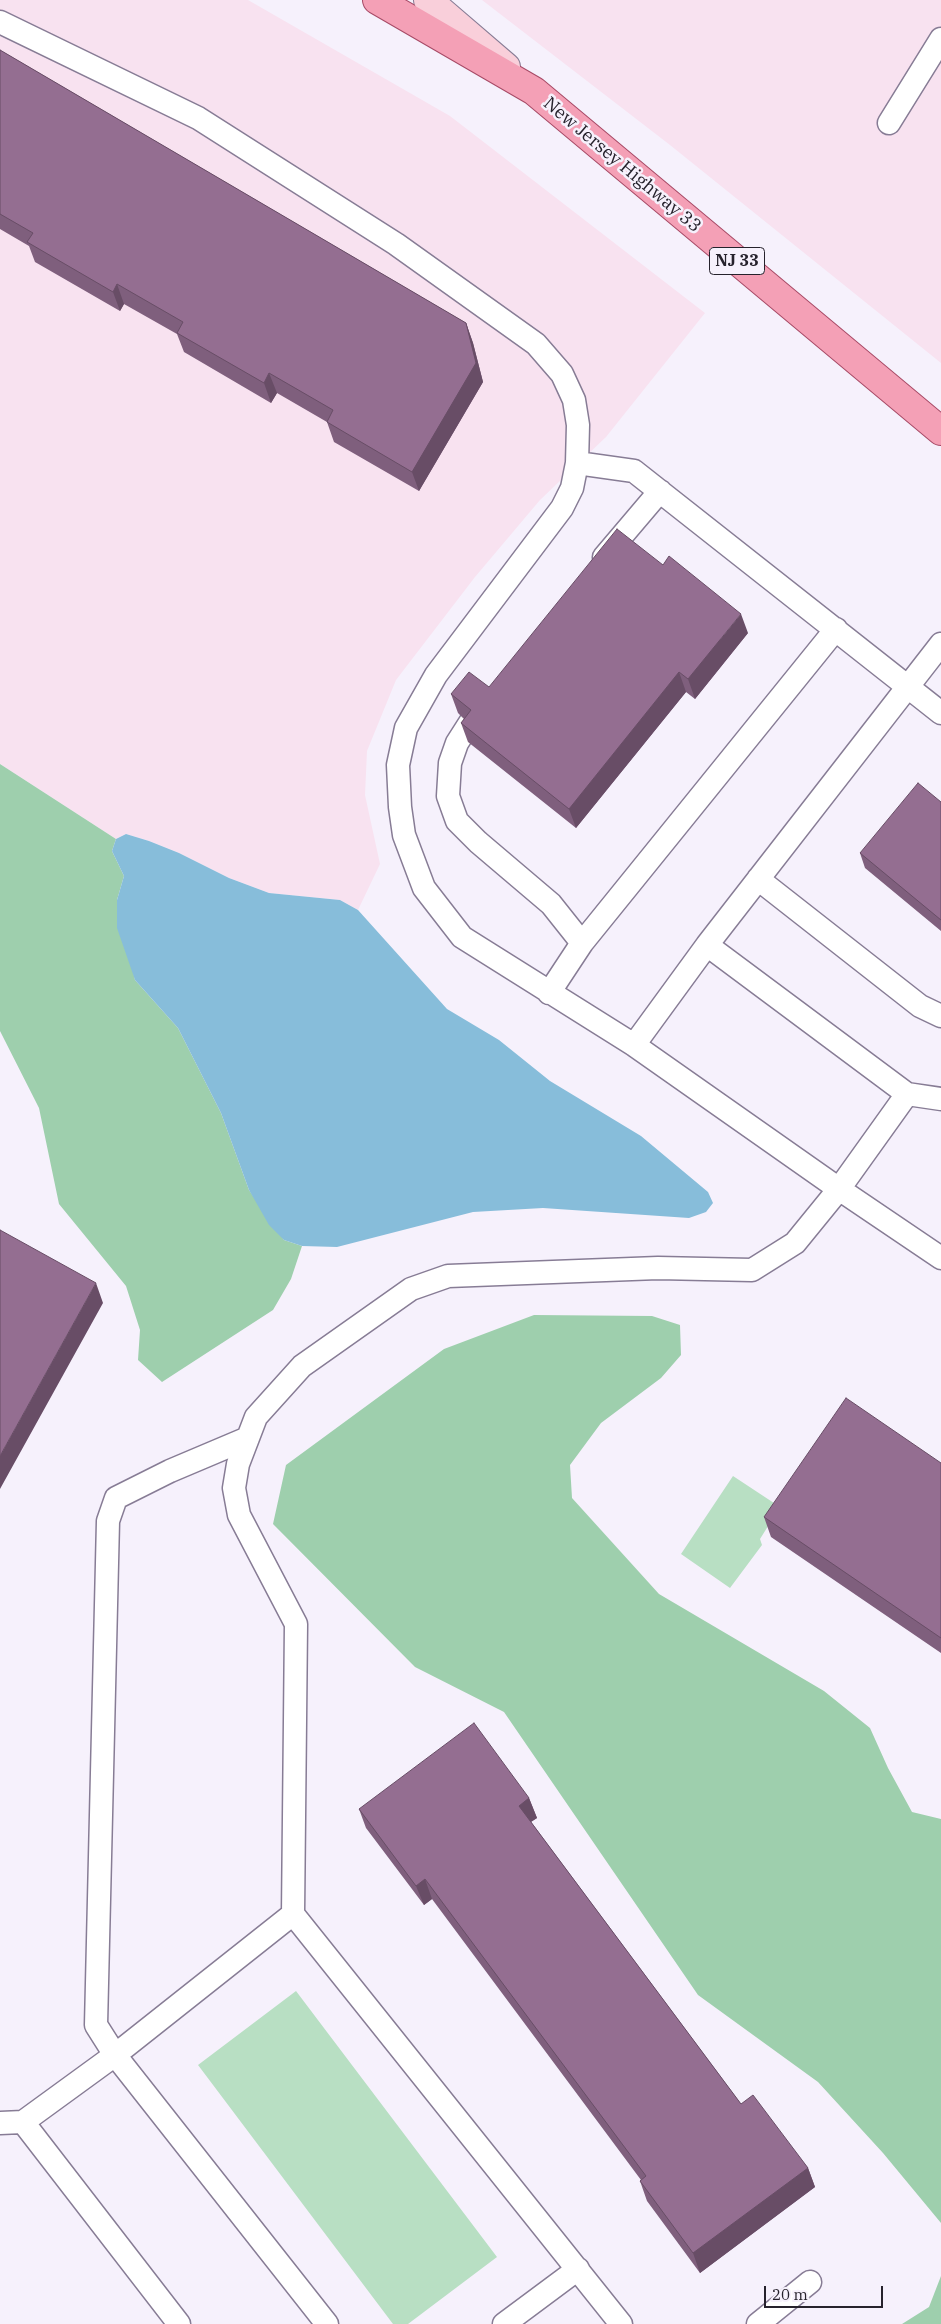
<!DOCTYPE html>
<html>
<head>
<meta charset="utf-8">
<style>
	body { margin:0 }
	#map { position:relative; width:941px; height:2324px; overflow:hidden; background:#f6f1fc; font-family:"IBM Plex Serif",serif }
	canvas { display:block }
	.scale { position:absolute; left:764px; top:2286px; width:119px; height:22px; box-sizing:border-box; border:2px solid #26222c; border-top:0; padding-left:6px; font-size:15px; line-height:18px; white-space:nowrap; color:#26222c; -webkit-text-stroke:4px #f6f1fc; paint-order:stroke }
</style>
</head>
<body>
<div id="map">
<canvas width="941" height="2324"></canvas>
<div class="scale">20 m</div>
</div>
<script>
const g = document.querySelector('canvas').getContext('2d');
g.lineJoin = 'round';
function fill(path, color) { g.fillStyle = color; g.fill(path, 'evenodd'); }
const shape = rows => new Path2D(rows.map(r => 'M' + r).join(''));
function stroke(path, color, width, dash) { g.strokeStyle = color; g.lineWidth = width; g.lineCap = dash ? 'butt' : 'round'; g.setLineDash(dash || []); g.stroke(path); }
function label(font, color, halo, rows, align = 'center') {
  g.font = font + ' "IBM Plex Serif",serif'; g.lineWidth = 5; g.setLineDash([]); g.textBaseline = 'middle'; g.strokeStyle = halo; g.fillStyle = color; for (const [text, x, y, turn = 0] of rows) {
    g.save(); g.translate(x, y); g.rotate((+turn || 0) * Math.PI / 180); g.textAlign = isNaN(turn) ? turn : align; if (halo) g.strokeText(text, 0, 0); g.fillText(text, 0, 0); g.restore();
  }
}
fill(shape([
	[0,0,248,0,450,116,705,313,606,437,540,500,475,577,396,680,367,751,365,795,380,864,358,910,340,900,269,893,229,878,179,853,149,841,126,834,116,839,0,764],
	[482,0,941,0,941,363,670,145]
]), '#f8e2f0');
fill(shape([
	[733,1476,780,1507,760,1539,762,1545,730,1588,681,1554],
	[296,1991,497,2257,408,2324,393,2324,198,2065]
]), '#b8dfc3');
fill(shape([
	[0,764,116,839,112,851,124,876,117,900,135,980,178,1028,221,1113,249,1190,284,1240,302,1246,291,1279,273,1310,162,1382,138,1360,140,1330,126,1286,59,1204,39,1108,0,1031],
	[534,1315,652,1316,680,1325,681,1355,661,1378,601,1423,570,1465,572,1498,659,1594,824,1691,870,1728,888,1768,912,1812,941,1819,941,2223,883,2153,818,2082,698,1995,504,1712,415,1667,273,1524,286,1465,444,1349],
	[941,2276,941,2324,902,2324,929,2307]
]), '#9ecfad');
fill(shape([
	[126,834,149,841,179,853,229,878,269,893,340,900,358,910,447,1009,499,1040,550,1081,641,1136,708,1192,713,1203,706,1212,689,1218,543,1208,473,1212,337,1247,302,1246,284,1240,269,1225,249,1190,221,1113,178,1028,135,980,117,928,117,900,124,876,112,851,116,839]
]), '#87bdda');
const lane = shape([
	[0,22,198,118,396,244,536,344,562,374,574,400,578,425,577,463,572,488,562,508,436,675,406,728,398,765,400,807,404,835,424,888,462,937,634,1045,839,1189,941,1258],
	[889,123,941,39],
	[577,463,634,471,941,713],
	[604,557,660,491],
	[480,707,457,743,450,763,448,796,457,821,478,842,551,904,582,943],
	[758,879,920,1006,941,1016],
	[707,945,907,1094,941,1099],
	[549,993,582,943,836,629],
	[634,1045,707,945,941,644],
	[248,1438,170,1471,116,1498,108,1521,96,2025,115,2055,327,2324],
	[23,2122,179,2324],
	[0,2123,23,2122,115,2055,293,1914],
	[504,2324,578,2269],
	[621,2324,293,1914,296,1624,239,1515,234,1488,238,1464,256,1417,302,1366,411,1289,448,1276,658,1268,752,1270,795,1243,839,1189,907,1094],
	[758,2324,810,2282]
]);
const secondary = shape([
	[428,0,506,67]
]);
const primary = shape([
	[377,0,534,91,941,431]
]);
stroke(lane, '#877c95', 25);
stroke(secondary, '#877c95', 30);
stroke(primary, '#a74a66', 30);
stroke(lane, '#fff', 22);
stroke(secondary, '#f9cfda', 28);
stroke(primary, '#f4a0b6', 28);
fill(shape([
	[0,50,466,323,473,343,483,382,419,491,334,442,327,422,277,393,271,403,184,352,177,334,124,304,120,311,35,262,29,246,0,229],
	[748,633,695,699,686,692,576,828,468,742,461,723,464,719,458,713,451,694,489,687],
	[941,802,941,931,865,868,860,853],
	[941,1463,941,1653,771,1537,764,1517],
	[529,1798,537,1818,531,1822,741,2104,808,2168,815,2187,700,2273,647,2201,640,2181,641,2180,432,1899,424,1905,366,1828,359,1809]
]), '#7f5f7d');
fill(shape([
	[117,284,124,304,120,311,113,292],
	[466,323,473,343,483,382,419,491,412,472],
	[269,373,277,393,271,403,264,383],
	[741,614,748,633,695,699,688,679],
	[679,672,686,692,576,828,569,809],
	[96,1283,103,1303,0,1489,0,1456],
	[529,1798,537,1818,526,1825,519,1806],
	[425,1879,432,1899,424,1905,416,1886],
	[808,2168,815,2187,700,2273,693,2253]
]), '#684d66');
const building = shape([
	[0,50,466,323,476,363,412,472,327,422,333,410,269,373,264,383,177,333,183,322,117,284,113,292,27,242,33,233,0,214,0,50],
	[617,529,663,565,669,556,741,614,688,679,679,672,569,809,461,723,471,710,451,694,469,672,489,687,617,529],
	[918,783,941,802,941,920,860,853,918,783],
	[0,1230,96,1283,0,1456,0,1230],
	[846,1398,941,1463,941,1638,764,1517,846,1398],
	[474,1723,529,1798,519,1806,741,2104,753,2095,808,2168,693,2253,640,2181,646,2176,425,1879,416,1886,359,1809,474,1723]
]);
fill(building, '#946e91');
stroke(building, '#684d66', 1);
for (const [x, y, w] of [
	[737,261,55]
]) { const box = new Path2D(); box.roundRect(x - w / 2, y - 13.5, w, 27, 4); g.fillStyle = '#f6f1fc'; g.fill(box); stroke(box, '#26222c', 1); }
label('bold 16px', '#26222c', null, [
	["NJ 33",737,261]
]);
label('18px', '#26222c', '#f6f1fc', [
	["New Jersey Highway 33",622,165,40]
]);
</script>
</body>
</html>
